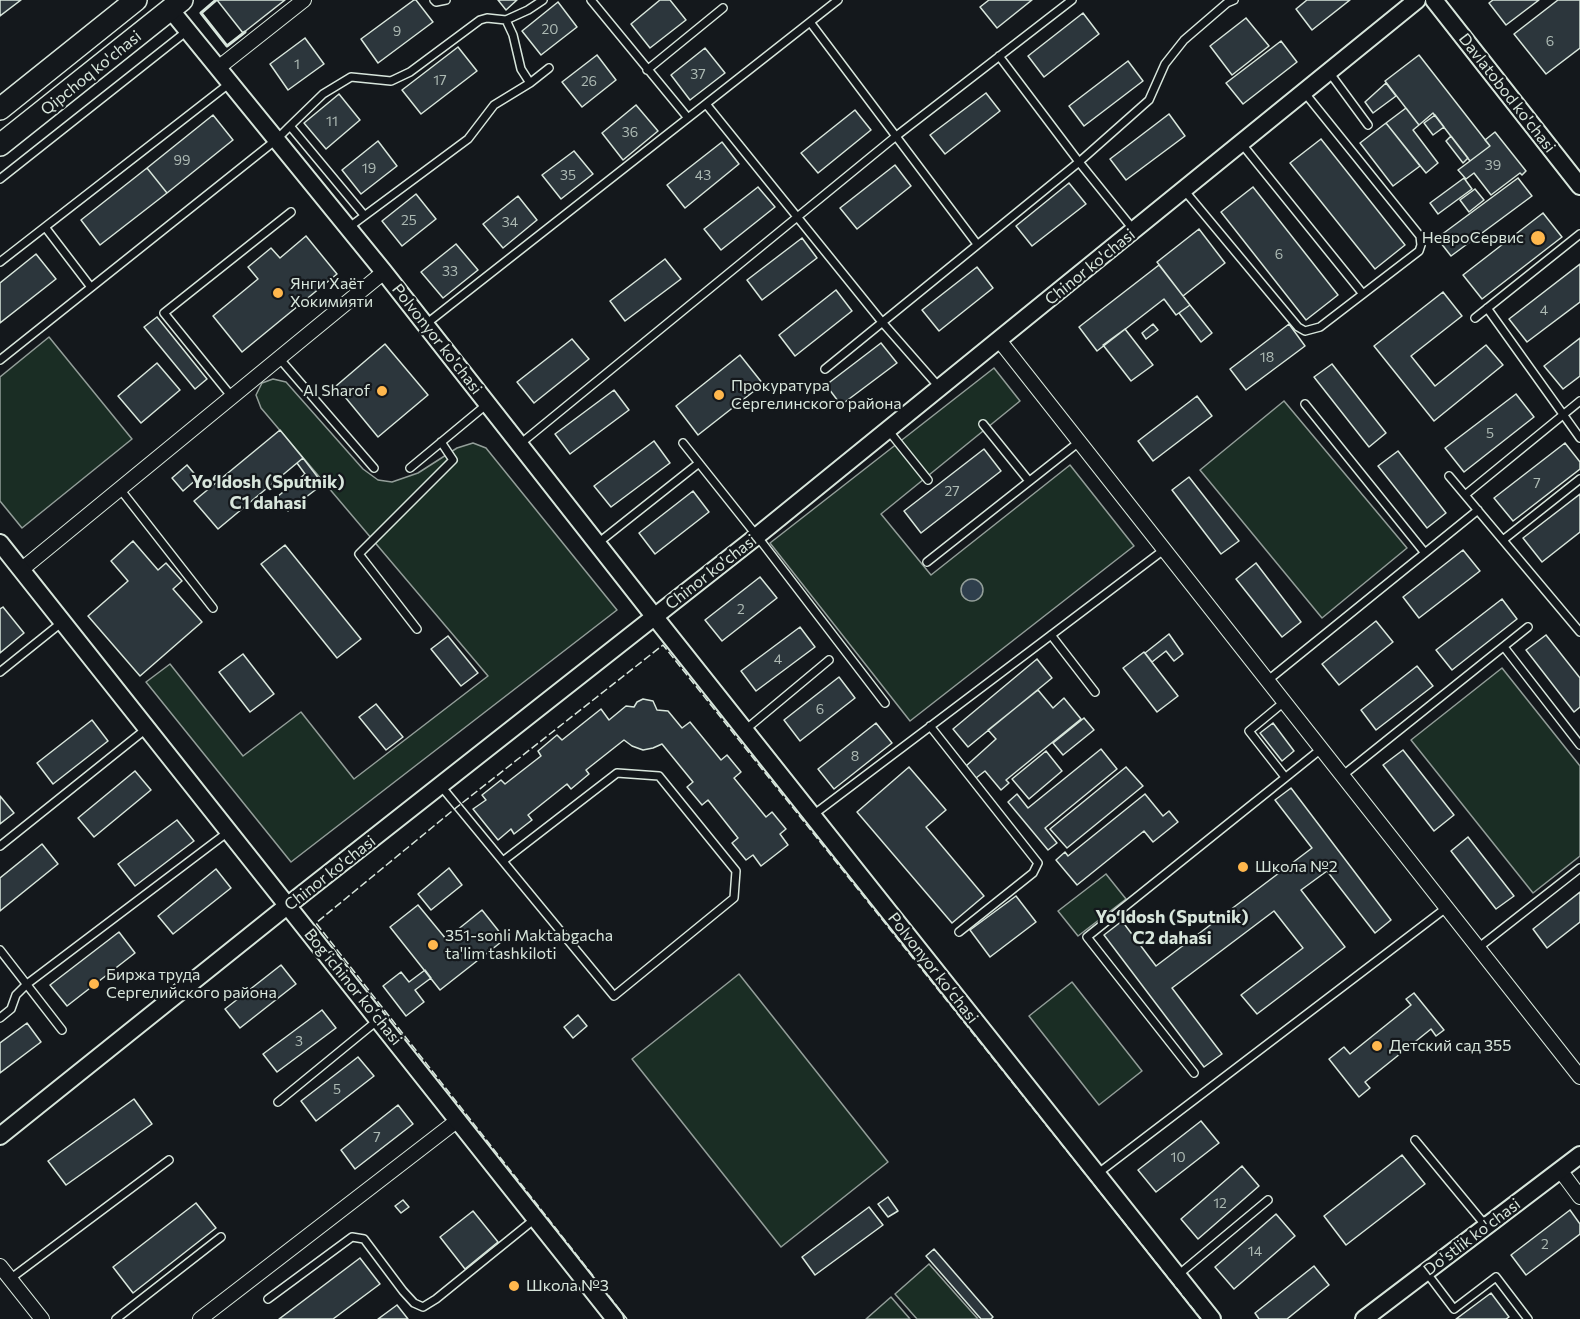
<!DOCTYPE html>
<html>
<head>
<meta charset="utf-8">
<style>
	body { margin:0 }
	canvas { display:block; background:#14181c }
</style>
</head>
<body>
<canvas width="1580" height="1319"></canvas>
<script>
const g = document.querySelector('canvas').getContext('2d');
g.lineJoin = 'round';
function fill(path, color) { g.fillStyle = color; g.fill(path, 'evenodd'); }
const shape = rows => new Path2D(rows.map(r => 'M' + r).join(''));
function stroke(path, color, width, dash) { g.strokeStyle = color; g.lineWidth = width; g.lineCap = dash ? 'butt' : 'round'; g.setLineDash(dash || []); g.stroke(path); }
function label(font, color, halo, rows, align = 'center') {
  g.font = font + ' Commissioner,sans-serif'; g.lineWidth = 4.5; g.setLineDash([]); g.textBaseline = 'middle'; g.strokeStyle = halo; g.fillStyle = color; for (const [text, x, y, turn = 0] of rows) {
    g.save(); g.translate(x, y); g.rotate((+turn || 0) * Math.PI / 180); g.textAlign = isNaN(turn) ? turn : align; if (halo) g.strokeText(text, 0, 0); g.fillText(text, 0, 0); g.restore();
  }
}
const green = shape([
	[49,337,132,439,22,528,0,501,0,377,49,337],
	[994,368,1020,401,881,514,931,575,1070,465,1134,546,910,721,770,543,994,368],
	[273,379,286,382,363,469,378,480,392,482,418,473,457,448,473,443,486,448,617,610,291,862,146,682,170,664,243,756,301,712,354,779,488,676,261,408,256,395,262,383,273,379],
	[1284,401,1407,548,1322,618,1200,470,1284,401],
	[1502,668,1580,766,1580,856,1533,893,1411,740,1502,668],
	[1106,874,1126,899,1078,936,1058,911,1106,874],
	[739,974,888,1162,781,1247,632,1059,739,974],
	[1072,982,1142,1071,1099,1105,1029,1016,1072,982],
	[929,1264,978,1319,917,1319,895,1294,929,1264],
	[891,1297,910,1319,866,1319,891,1297]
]);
fill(green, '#1a2d24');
stroke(green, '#939e99', 1.5);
const water = shape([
	'961 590a11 11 0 1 1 22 0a11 11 0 1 1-22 0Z'
]);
fill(water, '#2f3f4d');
stroke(water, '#939e99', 1.5);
const building = shape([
	[0,0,21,0,0,16,0,0],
	[217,0,285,0,243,33,217,0],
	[414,0,416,0,433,22,378,63,361,39,414,0],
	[498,0,517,0,506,10,498,0],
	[660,0,670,0,686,20,650,48,631,24,660,0],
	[989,0,1032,0,997,28,980,7,989,0],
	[1307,0,1350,0,1312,30,1296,9,1307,0],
	[1493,0,1539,0,1506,25,1489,3,1493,0],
	[1558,0,1580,0,1580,48,1546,74,1514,34,1558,0],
	[558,2,577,27,541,55,522,31,558,2],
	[1083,13,1099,34,1044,77,1028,56,1083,13],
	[1246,18,1269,46,1232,75,1210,46,1246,18],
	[305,38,324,64,288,90,270,64,305,38],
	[1281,41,1297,62,1243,104,1226,83,1281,41],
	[458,47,477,71,421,114,402,90,458,47],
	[705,48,725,73,690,100,671,75,705,48],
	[597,55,616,80,582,107,562,82,597,55],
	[1419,55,1490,146,1470,161,1433,113,1419,125,1385,81,1419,55],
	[1128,61,1143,81,1084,126,1069,106,1128,61],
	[1386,83,1396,96,1373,113,1365,102,1386,83],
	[986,93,1000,111,945,154,930,135,986,93],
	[339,94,360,120,326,149,304,123,339,94],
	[636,105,658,131,623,160,602,133,636,105],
	[1406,108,1419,125,1413,130,1438,163,1426,173,1386,123,1406,108],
	[855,110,871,130,818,173,801,153,855,110],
	[1169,114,1185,136,1126,180,1110,159,1169,114],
	[213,115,233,140,167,193,147,168,213,115],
	[1435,115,1444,127,1433,135,1424,123,1435,115],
	[1386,123,1420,166,1393,186,1360,143,1386,123],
	[1495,132,1526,171,1522,175,1520,173,1491,195,1474,173,1466,179,1458,170,1490,146,1485,140,1495,132],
	[1451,136,1468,158,1463,163,1446,141,1451,136],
	[1321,139,1405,245,1375,269,1290,163,1321,139],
	[378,141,397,166,361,194,342,170,378,141],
	[722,142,739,164,685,208,667,185,722,142],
	[574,151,593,174,561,199,542,175,574,151],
	[895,165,911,186,857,229,840,208,895,165],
	[147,168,167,193,100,245,81,220,147,168],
	[1464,178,1472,189,1438,214,1430,203,1464,178],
	[1518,178,1532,196,1451,256,1437,238,1518,178],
	[1069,183,1086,204,1032,246,1016,226,1069,183],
	[758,187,775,207,721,250,704,229,758,187],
	[1253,187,1338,295,1306,320,1221,212,1253,187],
	[1475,189,1484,200,1469,212,1460,200,1475,189],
	[416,194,436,219,402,246,382,221,416,194],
	[518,196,537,220,503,248,483,224,518,196],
	[1543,213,1562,237,1482,299,1463,275,1543,213],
	[1199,229,1225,263,1183,296,1157,262,1199,229],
	[306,236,337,274,242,352,213,316,258,279,248,267,271,248,280,258,306,236],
	[802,238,817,258,762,300,747,280,802,238],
	[456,244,478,270,443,298,421,272,456,244],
	[36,254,56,279,0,323,0,283,36,254],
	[665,259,681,279,625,321,610,301,665,259],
	[1580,264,1580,302,1527,342,1509,319,1580,264],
	[1159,265,1190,305,1176,315,1164,299,1097,351,1079,327,1159,265],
	[977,267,993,288,939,331,922,310,977,267],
	[836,290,852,311,795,356,779,335,836,290],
	[1443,292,1462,316,1411,356,1435,386,1486,345,1503,365,1434,421,1374,346,1443,292],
	[1190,305,1212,333,1201,342,1179,313,1190,305],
	[157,317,207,379,195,389,144,327,157,317],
	[1153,324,1158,330,1146,339,1142,333,1153,324],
	[1289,324,1305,346,1246,390,1230,369,1289,324],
	[1125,329,1153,365,1131,381,1103,345,1125,329],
	[1580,338,1580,376,1563,389,1544,366,1580,338],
	[572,339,589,359,534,403,517,382,572,339],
	[881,343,897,363,841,405,826,385,881,343],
	[385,344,428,395,378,437,336,386,385,344],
	[740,355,763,384,698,435,676,406,740,355],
	[157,363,180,390,141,423,118,396,157,363],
	[1332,364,1386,433,1369,447,1314,377,1332,364],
	[614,390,629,410,570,454,555,434,614,390],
	[1516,394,1534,417,1464,472,1445,448,1516,394],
	[1197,396,1212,416,1153,461,1138,441,1197,396],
	[280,430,303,458,218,529,194,501,280,430],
	[654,441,670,463,611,507,594,486,654,441],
	[1565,443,1580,462,1580,469,1513,521,1494,498,1565,443],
	[984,449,1001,471,921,533,904,511,984,449],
	[1398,451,1446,513,1427,528,1378,466,1398,451],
	[303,458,323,484,288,511,277,497,305,474,297,463,303,458],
	[187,465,198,478,183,491,172,478,187,465],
	[1189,477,1239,541,1221,554,1172,490,1189,477],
	[693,491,709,512,655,554,639,533,693,491],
	[1580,494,1580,532,1542,562,1523,538,1580,494],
	[133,541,158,570,166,563,182,581,173,589,202,622,140,676,88,616,128,581,111,561,133,541],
	[285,545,361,639,337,658,261,564,285,545],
	[1463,550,1480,571,1419,618,1403,597,1463,550],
	[1256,563,1301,622,1282,637,1236,579,1256,563],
	[760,577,777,598,722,641,705,620,760,577],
	[1502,599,1517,619,1452,670,1436,650,1502,599],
	[3,607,24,633,0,653,0,609,3,607],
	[1376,621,1393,642,1339,685,1322,664,1376,621],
	[800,627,815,647,756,691,741,671,800,627],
	[1169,634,1183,654,1174,661,1166,651,1152,662,1145,653,1169,634],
	[1546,635,1580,678,1580,707,1574,712,1526,650,1546,635],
	[448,636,478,673,461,686,431,649,448,636],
	[1144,652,1178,696,1157,712,1123,668,1144,652],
	[243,654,274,694,250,712,219,672,243,654],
	[1037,659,1052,678,968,747,953,729,1037,659],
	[1417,666,1433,686,1376,730,1361,710,1417,666],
	[839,677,855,698,800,741,784,720,839,677],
	[1038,690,1053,708,1064,698,1081,719,1006,780,1009,783,1001,790,985,771,976,778,966,766,996,739,988,730,1038,690],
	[643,699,653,701,657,710,668,711,682,728,690,722,721,760,727,755,741,772,734,778,766,817,772,812,786,829,780,834,788,845,761,866,753,855,746,860,732,843,738,838,708,800,702,805,687,787,693,782,662,744,653,748,643,750,632,746,624,740,586,770,589,774,571,789,567,784,528,815,532,820,514,834,511,829,498,840,473,809,486,800,482,795,501,780,505,784,541,756,538,751,557,735,562,740,601,709,609,720,626,706,634,707,637,702,643,699],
	[376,704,403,737,386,750,359,717,376,704],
	[1084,718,1094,730,1063,755,1053,743,1084,718],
	[92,720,108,741,53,784,37,763,92,720],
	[876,723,892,743,834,789,818,769,876,723],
	[1273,723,1294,751,1282,761,1260,733,1273,723],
	[1101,749,1117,769,1045,828,1057,843,1048,850,1008,802,1017,794,1028,808,1101,749],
	[1403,750,1454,815,1434,831,1383,765,1403,750],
	[1046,751,1062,771,1029,799,1012,779,1046,751],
	[909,767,946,810,926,827,984,896,952,923,857,812,909,767],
	[1126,767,1143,786,1067,848,1050,829,1126,767],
	[135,771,151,790,94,837,78,818,135,771],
	[1291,788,1391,920,1375,933,1327,871,1301,890,1345,947,1257,1014,1241,995,1303,948,1274,911,1172,988,1222,1054,1204,1067,1104,935,1122,921,1156,966,1312,848,1275,800,1291,788],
	[1145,794,1163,816,1169,811,1178,822,1153,842,1144,831,1077,885,1056,860,1065,852,1068,856,1145,794],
	[0,796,14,813,0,824,0,796],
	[177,820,194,841,135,886,118,864,177,820],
	[1468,837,1514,896,1496,909,1451,851,1468,837],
	[42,844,58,864,0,911,0,878,42,844],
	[449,868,462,885,431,910,418,894,449,868],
	[216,869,231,888,173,934,158,916,216,869],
	[1580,892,1580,922,1547,948,1533,929,1580,892],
	[1016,896,1036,922,990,957,970,930,1016,896],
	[418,905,446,939,482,910,505,939,440,990,390,927,418,905],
	[119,932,135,953,67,1006,50,985,119,932],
	[281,965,296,984,240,1028,225,1009,281,965],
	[425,970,431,978,415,990,424,1002,406,1016,383,986,401,972,409,982,425,970],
	[1414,993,1444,1030,1436,1036,1431,1029,1365,1082,1370,1088,1359,1097,1329,1059,1344,1047,1350,1054,1411,1005,1406,999,1414,993],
	[322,1010,336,1028,277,1072,263,1054,322,1010],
	[578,1015,587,1026,573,1038,564,1027,578,1015],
	[27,1023,41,1042,0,1073,0,1043,27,1023],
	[358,1057,374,1076,316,1121,301,1101,358,1057],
	[134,1099,152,1124,66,1185,48,1161,134,1099],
	[398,1105,413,1124,355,1169,341,1150,398,1105],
	[1201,1121,1219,1143,1156,1192,1138,1170,1201,1121],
	[1402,1155,1425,1184,1346,1245,1324,1216,1402,1155],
	[1242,1166,1259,1186,1198,1239,1181,1219,1242,1166],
	[888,1197,898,1211,888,1217,878,1204,888,1197],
	[403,1200,409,1207,401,1213,395,1206,403,1200],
	[196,1203,216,1228,133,1293,113,1267,196,1203],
	[869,1207,883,1225,815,1275,802,1257,869,1207],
	[1570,1210,1580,1224,1580,1234,1526,1275,1511,1255,1570,1210],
	[473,1211,498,1242,465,1269,440,1237,473,1211],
	[1276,1214,1295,1236,1234,1289,1215,1267,1276,1214],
	[934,1249,993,1317,991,1319,981,1319,926,1256,934,1249],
	[360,1258,380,1284,333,1319,279,1319,360,1258],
	[1314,1266,1329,1285,1287,1319,1259,1319,1255,1313,1314,1266],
	[1491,1293,1509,1317,1506,1319,1456,1319,1491,1293],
	[397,1305,408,1319,378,1319,397,1305]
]);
fill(building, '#2c363c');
stroke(building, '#d8e6dc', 1.5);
const service = shape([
	[434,0,436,2,446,0],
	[591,0,688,118],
	[506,20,513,35,521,69,530,83],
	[810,22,977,244],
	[999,56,1079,162,1133,229],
	[647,70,723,8],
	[1329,72,1368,125],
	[706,104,882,322,939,387],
	[290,126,323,94,351,77,391,81,410,72,480,20,487,18,506,20,528,10,543,0],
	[1241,143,1363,294],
	[0,179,187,31],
	[1184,190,1298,327,1305,331,1320,327,1419,251,1421,245,1420,236,1304,92],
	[45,227,90,286],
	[348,228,468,139,494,105,530,83,549,68],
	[0,262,230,83],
	[1487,308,1580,438],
	[1475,318,1580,234],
	[426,324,838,0],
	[279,358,374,468],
	[0,360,276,140,290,126,364,215],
	[825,369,1079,162,1149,100,1165,64,1184,40,1227,3,1234,0],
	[232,397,164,313,291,212],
	[1305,404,1425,553],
	[983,424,1029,481],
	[888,430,928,480],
	[683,443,757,536,885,703],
	[520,444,895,137,1072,0],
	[410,468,486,405],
	[1449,476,1580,632],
	[120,489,213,608],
	[1465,495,1580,401],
	[1503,540,1580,479],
	[598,543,699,463],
	[927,562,1079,442],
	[417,629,359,554,453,460,441,442],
	[1051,635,1095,692],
	[1504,647,1580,745],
	[0,672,61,623],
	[1267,681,1478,510],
	[1284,702,1249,731,1285,777],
	[930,726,1038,863,1033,873,959,932],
	[745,730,829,660],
	[1342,776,1528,627],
	[440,785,614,996,734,898,736,871,659,776,617,773,503,861],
	[813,815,1165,549],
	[0,846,146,729],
	[1478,948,1580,868],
	[0,950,62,1030],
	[0,1018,11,1009,16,995,27,984,228,832],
	[1194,1073,1087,937,1321,749],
	[278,1102,378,1020],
	[1415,1140,1486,1226],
	[1097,1174,1446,908],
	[1426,1272,1454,1309,1496,1277,1528,1319],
	[1178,1275,1268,1200],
	[10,1279,169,1160],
	[268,1299,352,1237,364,1239,403,1291,414,1303,423,1307,436,1299,536,1218],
	[116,1319,221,1237]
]);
const minor = shape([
	[218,68,304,0],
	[999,340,1580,1077],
	[21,570,384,272],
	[1560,1170,1580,1197],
	[0,1266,42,1319],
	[200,1319,458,1120]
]);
const tertiary = shape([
	[1434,0,1580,186],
	[170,9,384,272,654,616,1212,1319],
	[0,543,615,1319],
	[0,1136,287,906,757,536,1417,0],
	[1364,1319,1580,1155]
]);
const primary = shape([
	[0,109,136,0],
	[0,145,182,0]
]);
stroke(service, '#d8e6dc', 10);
stroke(minor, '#d8e6dc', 16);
stroke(tertiary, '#d8e6dc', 20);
stroke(primary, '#d8e6dc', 24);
stroke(service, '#14181c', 7);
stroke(minor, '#14181c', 14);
stroke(tertiary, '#14181c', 16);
stroke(primary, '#14181c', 21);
stroke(shape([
	[627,1319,316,923,457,807,663,645,1201,1319]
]), '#d8e6dc', 1.5, [8, 3]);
stroke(shape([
	[216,0,201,13,227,46,245,32]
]), '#d8e6dc', 3);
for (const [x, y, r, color] of [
	[1538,238,8,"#ffb74d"],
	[278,293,6,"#ffb74d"],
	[382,391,6,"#ffb74d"],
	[719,395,6,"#ffb74d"],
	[1243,867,6,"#ffb74d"],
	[433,945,6,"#ffb74d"],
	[94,984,6,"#ffb74d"],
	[1377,1046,6,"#ffb74d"],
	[514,1286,6,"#ffb74d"]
]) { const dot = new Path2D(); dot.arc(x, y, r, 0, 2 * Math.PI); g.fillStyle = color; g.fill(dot); stroke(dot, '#14181c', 2); }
label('14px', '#adbab4', null, [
	["20",550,29],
	["9",397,31],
	["6",1550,41],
	["1",297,64],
	["37",698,74],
	["17",440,80],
	["26",589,81],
	["11",332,121],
	["36",630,132],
	["99",182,160],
	["39",1493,165],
	["19",369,168],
	["35",568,175],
	["43",703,175],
	["25",409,220],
	["34",510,222],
	["6",1279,254],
	["33",450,271],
	["4",1544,310],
	["18",1267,357],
	["5",1490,433],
	["7",1537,483],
	["27",952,491],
	["2",741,609],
	["4",778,659],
	["6",820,709],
	["8",855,756],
	["3",299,1041],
	["5",337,1089],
	["7",377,1137],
	["10",1178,1157],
	["12",1220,1203],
	["2",1545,1244],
	["14",1255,1251]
]);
label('16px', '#d8e6dc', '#14181c', [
	["Qipchoq ko'chasi",91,73,-39],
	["Davlatobod ko'chasi",1507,93,52],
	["Chinor ko'chasi",1090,267,-39],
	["Polvonyor ko'chasi",437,339,52],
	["Chinor ko'chasi",711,572,-38],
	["Chinor ko'chasi",330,873,-38],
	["Polvonyor koʻchasi",933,968,52],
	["Bogʻichinor koʻchasi",353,987,51],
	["Do'stlik ko'chasi",1472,1237,-37]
]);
label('16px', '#d8e6dc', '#14181c', [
	["НевроСервис",1524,238,"right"],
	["Янги Хаёт",290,284],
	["Хокимияти",290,302],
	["Прокуратура",731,386],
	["Сергелинского района",731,404],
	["Al Sharof",370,391,"right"],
	["Школа №2",1255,867],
	["351-sonli Maktabgacha",445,936],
	["ta'lim tashkiloti",445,954],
	["Биржа труда",106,975],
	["Сергелийского района",106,993],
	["Детский сад 355",1389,1046],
	["Школа №3",526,1286]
], 'left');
label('bold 18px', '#d8e6dc', '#14181c', [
	["Yo‘ldosh (Sputnik)",268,482],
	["C1 dahasi",268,503],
	["Yo‘ldosh (Sputnik)",1172,917],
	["C2 dahasi",1172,938]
]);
</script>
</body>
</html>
